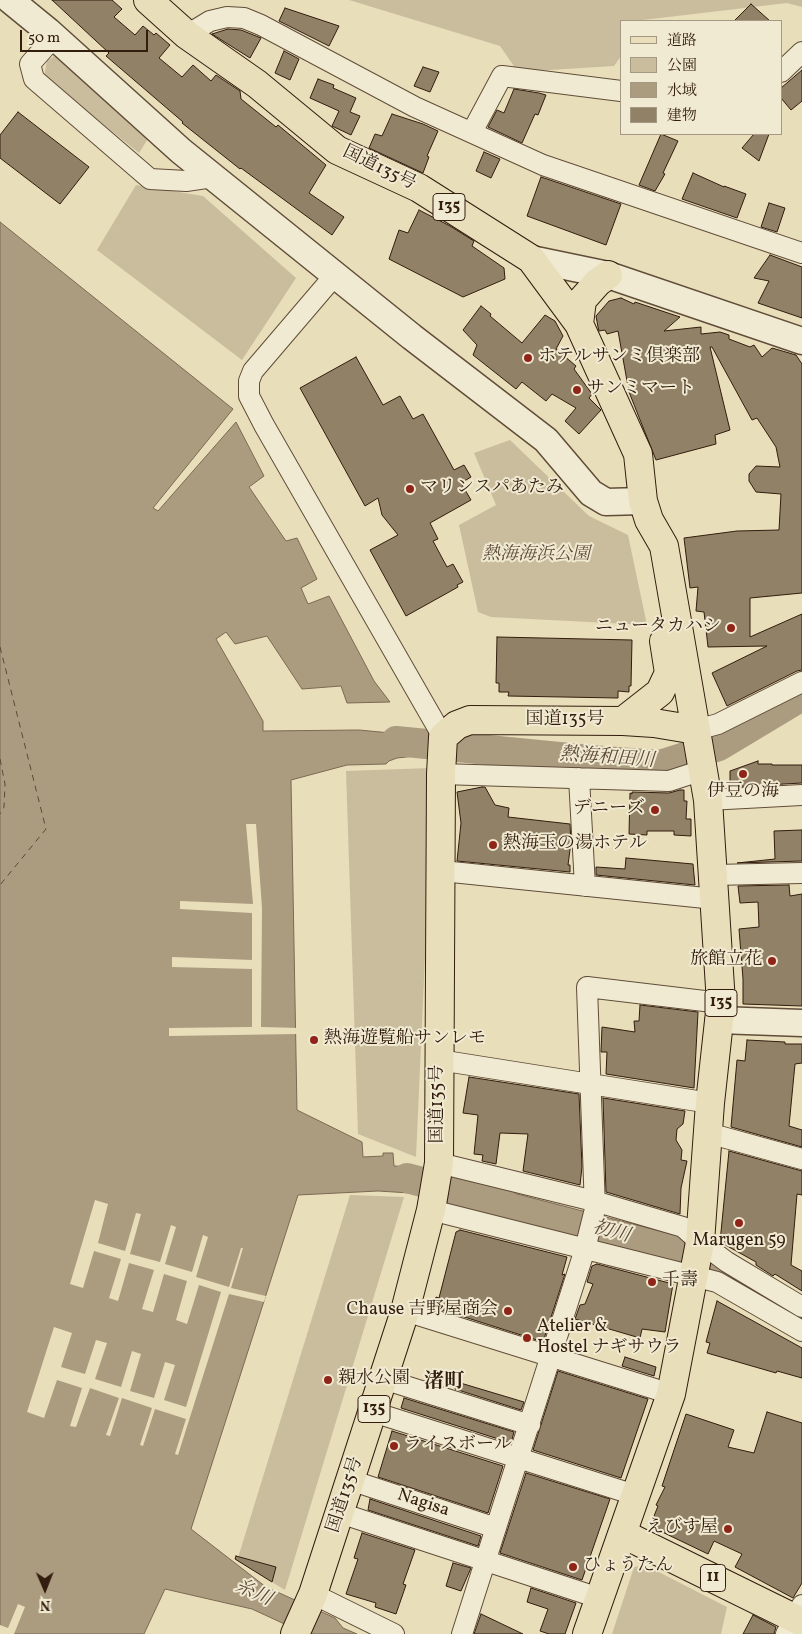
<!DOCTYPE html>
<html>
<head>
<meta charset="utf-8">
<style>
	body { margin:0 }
	#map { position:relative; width:802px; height:1634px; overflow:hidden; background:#e9deba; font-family:Vollkorn,"Noto Serif JP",serif }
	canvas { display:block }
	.legend { position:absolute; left:620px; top:20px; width:162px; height:115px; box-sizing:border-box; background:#f1ead2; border:1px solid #a59884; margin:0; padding:6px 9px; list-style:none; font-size:15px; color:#321d0e }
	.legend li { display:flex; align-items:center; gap:10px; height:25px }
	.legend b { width:25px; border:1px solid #a59884 }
	.north { position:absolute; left:20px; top:1564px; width:50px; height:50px; -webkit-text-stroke:4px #f1ead2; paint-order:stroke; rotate:179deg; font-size:14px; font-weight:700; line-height:20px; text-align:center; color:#321d0e }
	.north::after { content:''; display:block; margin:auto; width:18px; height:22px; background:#321d0e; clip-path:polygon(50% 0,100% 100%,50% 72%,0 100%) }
	.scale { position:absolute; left:20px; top:30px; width:128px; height:22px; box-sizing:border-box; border:2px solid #321d0e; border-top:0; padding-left:6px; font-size:15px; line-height:18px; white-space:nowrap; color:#321d0e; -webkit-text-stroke:4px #f1ead2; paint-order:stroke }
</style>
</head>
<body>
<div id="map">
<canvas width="802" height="1634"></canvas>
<ul class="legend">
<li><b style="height:6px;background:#e9deba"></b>道路</li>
<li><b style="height:14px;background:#cabd9d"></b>公園</li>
<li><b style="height:14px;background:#ab9c80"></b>水域</li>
<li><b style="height:14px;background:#918167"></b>建物</li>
</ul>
<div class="north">N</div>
<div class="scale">50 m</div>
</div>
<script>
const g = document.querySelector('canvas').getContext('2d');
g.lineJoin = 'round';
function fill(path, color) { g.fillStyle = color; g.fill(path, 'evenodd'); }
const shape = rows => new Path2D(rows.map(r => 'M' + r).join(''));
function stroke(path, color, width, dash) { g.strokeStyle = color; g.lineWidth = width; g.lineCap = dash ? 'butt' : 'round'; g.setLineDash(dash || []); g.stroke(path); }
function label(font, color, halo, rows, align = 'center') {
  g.font = font + ' Vollkorn,"Noto Serif JP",serif'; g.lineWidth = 4; g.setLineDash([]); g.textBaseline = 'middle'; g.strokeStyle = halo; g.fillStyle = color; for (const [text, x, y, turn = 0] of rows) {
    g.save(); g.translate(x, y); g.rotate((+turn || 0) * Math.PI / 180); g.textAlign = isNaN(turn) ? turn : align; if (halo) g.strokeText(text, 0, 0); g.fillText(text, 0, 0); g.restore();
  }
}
fill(shape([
	[349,0,802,0,802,7,787,3,643,20,642,21,621,21,621,56,614,66,518,72,500,46],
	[56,55,149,137,139,153,44,77,47,61],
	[136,185,203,196,296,278,242,360,97,250],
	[510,440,589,516,628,535,647,625,491,617,478,612,459,525,496,505,474,453],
	[430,768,429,868,416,1157,358,1134,346,771],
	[350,1195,404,1197,285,1590,237,1561],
	[645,1565,727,1607,721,1634,612,1634,634,1567]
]), '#cabd9d');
const water = shape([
	[0,222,233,409,153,508,158,511,236,422,264,476,249,487,286,541,297,538,317,579,301,588,308,604,329,596,374,681,390,702,347,703,341,686,302,689,267,636,235,644,226,632,216,639,263,721,263,731,359,730,423,736,424,755,397,758,389,761,386,764,347,765,291,780,297,1110,362,1142,363,1157,383,1156,383,1153,393,1153,394,1166,415,1167,410,1193,378,1191,298,1195,191,1529,266,1587,335,1618,343,1628,357,1634,306,1634,252,1609,165,1589,144,1634,0,1634,0,222],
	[467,1181,679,1236,802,1310,802,1327,725,1281,462,1209,467,1181]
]);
fill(water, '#ab9c80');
stroke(water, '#7b6952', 1);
fill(shape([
	[246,824,256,824,262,908,261,1027,299,1028,297,1034,169,1036,169,1028,252,1027,252,969,172,967,172,957,252,960,252,913,180,909,180,901,253,904],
	[95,1200,108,1204,98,1243,125,1251,136,1213,141,1214,130,1254,160,1262,171,1225,176,1227,165,1264,192,1272,203,1235,208,1237,196,1277,229,1287,241,1248,243,1248,231,1288,266,1296,264,1302,229,1294,178,1455,175,1454,186,1419,155,1409,143,1446,140,1445,152,1408,122,1398,110,1436,106,1435,119,1398,90,1388,76,1427,70,1426,82,1388,57,1380,44,1418,27,1412,54,1327,72,1333,61,1367,85,1374,96,1340,107,1343,95,1379,121,1387,132,1351,141,1354,130,1391,154,1398,165,1362,175,1365,164,1400,186,1407,221,1292,199,1285,187,1324,176,1320,187,1281,164,1274,153,1312,142,1309,154,1270,129,1263,118,1301,109,1298,121,1259,94,1251,83,1288,70,1284],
	[18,1604,25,1607,14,1634,0,1634,0,1625,8,1628]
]), '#e9deba');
stroke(shape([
	[396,741,590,760,660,765,719,746,802,696],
	[407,1178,504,1204]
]), '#ab9c80', 30);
stroke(shape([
	[0,647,46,829,0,885],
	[0,759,5,784,4,807,0,814]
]), '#5c4936', 1, [6, 5]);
const building = shape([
	[52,0,112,0,122,9,114,17,135,35,143,26,154,35,156,33,170,45,159,58,182,77,193,65,211,81,216,75,240,91,241,99,276,127,278,125,326,165,309,193,344,217,332,235,241,168,240,169,182,123,183,122,106,56,109,53,52,0],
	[751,4,770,21,734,21,751,4],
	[285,8,339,26,329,46,279,21,285,8],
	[228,29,241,30,261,38,250,58,212,34,228,29],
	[284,51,299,59,290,80,275,73,284,51],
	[423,67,439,72,430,92,414,86,423,67],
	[802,70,802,101,791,110,781,98,781,88,802,70],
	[318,79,334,85,333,88,356,98,350,112,360,116,351,135,332,126,339,111,310,98,318,79],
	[514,89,539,93,546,95,538,115,535,114,522,143,488,127,497,110,504,113,514,89],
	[18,112,89,167,60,204,0,158,0,135,18,112],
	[392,114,423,124,438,131,427,156,429,157,423,173,369,148,375,134,382,136,392,114],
	[661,134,678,141,663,173,665,174,655,191,639,185,661,134],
	[754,134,769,134,759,161,742,148,754,134],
	[484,152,500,159,491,178,476,171,484,152],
	[693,173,724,187,724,186,746,194,737,218,682,199,693,173],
	[541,177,621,204,606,245,527,216,541,177],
	[769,203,785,208,777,232,761,227,769,203],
	[419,210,450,226,474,241,472,246,504,268,505,279,463,297,389,259,399,230,408,233,419,210],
	[770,255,802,267,802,318,758,303,769,281,754,278,770,255],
	[621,298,634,304,635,302,680,317,664,331,701,327,701,334,720,332,729,335,729,339,750,347,754,345,762,357,772,348,796,355,802,364,802,593,750,598,750,637,802,614,802,670,797,671,727,706,712,673,767,646,708,647,704,612,696,611,698,587,690,588,684,538,737,531,779,530,781,494,756,492,749,481,749,474,756,466,780,467,776,447,757,418,752,420,712,347,710,347,730,430,715,435,716,444,656,460,629,392,618,331,607,334,605,330,599,331,598,327,596,316,609,301,621,298],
	[481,306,491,314,490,316,522,343,545,315,555,321,563,336,556,349,576,366,574,369,592,394,589,398,601,410,579,434,565,421,576,408,552,394,546,401,522,382,516,389,473,355,477,345,463,330,481,306],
	[356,357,383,405,400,396,413,419,423,414,454,470,464,465,471,477,461,483,471,500,430,523,438,539,433,541,447,567,453,564,463,582,457,585,458,587,406,616,370,550,398,535,382,515,378,498,365,506,300,388,356,357],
	[497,637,632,640,631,686,629,686,629,692,618,691,618,698,508,696,509,692,499,692,499,683,496,683,497,637],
	[758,761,758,764,772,764,772,765,802,765,802,783,730,787,730,771,758,761],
	[482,787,485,787,495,805,509,808,508,817,570,824,571,842,568,865,570,865,570,872,457,861,461,823,457,792,482,787],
	[680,790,684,790,684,801,687,801,686,819,691,819,691,836,674,835,674,831,647,831,647,835,629,834,630,793,632,794,632,792,669,793,680,790],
	[802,830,802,861,737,863,775,859,774,831,802,830],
	[626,858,693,864,695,885,596,875,596,867,625,869,626,858],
	[789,885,790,896,802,894,802,1006,743,1004,743,979,739,929,759,927,758,902,740,903,738,886,789,885],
	[640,1005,698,1012,694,1088,606,1074,607,1052,601,1052,602,1027,635,1032,634,1021,639,1021,640,1005],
	[747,1040,785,1042,785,1044,802,1044,802,1063,795,1064,789,1126,802,1130,802,1147,731,1127,737,1060,745,1061,747,1040],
	[469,1077,579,1094,582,1167,580,1185,523,1171,528,1134,500,1133,496,1164,482,1161,483,1155,474,1154,478,1115,463,1113,469,1077],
	[603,1098,685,1111,683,1124,677,1129,676,1140,682,1150,681,1160,687,1161,681,1188,680,1214,606,1192,603,1098],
	[729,1151,802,1171,802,1195,797,1194,791,1265,802,1271,802,1291,775,1274,773,1276,756,1265,756,1262,720,1242,729,1151],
	[460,1230,567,1257,562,1275,565,1274,543,1342,433,1307,436,1297,439,1298,456,1232,460,1230],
	[597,1264,673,1284,665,1332,642,1329,640,1338,575,1319,580,1305,585,1304,593,1284,587,1282,592,1266,597,1264],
	[717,1301,802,1348,802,1378,777,1371,776,1373,707,1353,710,1343,706,1342,717,1301],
	[625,1357,656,1367,654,1376,622,1366,625,1357],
	[558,1371,648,1399,621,1478,533,1450,558,1371],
	[457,1382,524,1402,521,1410,455,1389,457,1382],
	[404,1398,514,1432,511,1443,401,1408,404,1398],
	[767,1412,802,1423,802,1583,793,1598,735,1567,742,1554,714,1541,708,1554,658,1530,654,1516,658,1506,656,1505,665,1487,662,1486,686,1414,734,1430,728,1447,754,1453,767,1412],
	[392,1431,503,1466,488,1513,378,1477,392,1431],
	[526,1473,610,1499,582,1580,500,1553,526,1473],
	[370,1499,481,1536,478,1546,368,1510,370,1499],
	[362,1533,415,1550,403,1584,406,1585,396,1614,375,1607,376,1603,346,1594,358,1559,354,1558,362,1533],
	[236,1556,276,1567,272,1582,235,1559,236,1556],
	[453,1563,471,1568,461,1591,446,1586,453,1563],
	[531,1588,576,1603,565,1634,549,1634,540,1631,548,1609,527,1602,531,1588],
	[481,1614,523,1634,474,1634,481,1614],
	[753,1615,776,1627,774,1634,743,1634,753,1615]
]);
fill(building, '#918167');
stroke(building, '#321d0e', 1);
const minor = shape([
	[187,35,210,21,227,17,244,18,261,25,415,107,543,165,802,253],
	[54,37,30,64,34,79,150,179,186,181,213,177],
	[781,72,802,52],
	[472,132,502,76,621,91],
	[335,275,253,371,249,381,249,396,264,425,443,737],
	[696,730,718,724,802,682],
	[441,774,669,781,703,770],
	[579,778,585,886],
	[708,800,802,795],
	[442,871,715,899],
	[714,875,802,873],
	[439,1060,710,1103],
	[708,1133,802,1159],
	[439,1163,594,1201,683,1227,700,1242,727,1262,802,1307],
	[431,1210,717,1282,802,1331],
	[405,1311,671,1394],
	[383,1379,530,1425],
	[373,1412,635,1495],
	[350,1480,496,1528],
	[340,1513,599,1598],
	[313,1594,394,1634],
	[462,1634,585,1249,595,1209,587,987,721,1003],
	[786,1634,802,1605]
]);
const tertiary = shape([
	[10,0,48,31,181,151,412,337,546,440,591,493,606,502,643,501],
	[531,259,608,275,802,341],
	[719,1020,802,1023]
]);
const primary = shape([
	[623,1534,802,1622]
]);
const trunk = shape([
	[148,0,187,35,257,84,337,150,419,188,531,259,579,324,638,454,643,501,649,520,664,546,708,800,721,1003,710,1103,700,1242,671,1394,587,1634],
	[579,324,582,300,598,282,608,275],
	[623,721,654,723,696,730],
	[295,1634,313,1594,405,1311,431,1210,439,1163,441,774,443,737,457,725,470,720,623,721,660,692,669,673,664,641]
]);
stroke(minor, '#604d39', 22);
stroke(tertiary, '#604d39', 29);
stroke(primary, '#321d0e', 30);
stroke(trunk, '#321d0e', 30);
stroke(minor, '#f1ead2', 20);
stroke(tertiary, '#f1ead2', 26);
stroke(primary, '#e9deba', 28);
stroke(trunk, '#e9deba', 28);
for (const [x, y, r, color] of [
	[528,358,5,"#8f2418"],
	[577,390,5,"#8f2418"],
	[410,489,5,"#8f2418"],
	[731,628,5,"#8f2418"],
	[743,774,5,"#8f2418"],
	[655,810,5,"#8f2418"],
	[493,845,5,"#8f2418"],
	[772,961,5,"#8f2418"],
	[314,1040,5,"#8f2418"],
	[739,1223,5,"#8f2418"],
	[652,1282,5,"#8f2418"],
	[508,1311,5,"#8f2418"],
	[527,1338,5,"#8f2418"],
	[328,1380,5,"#8f2418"],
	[394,1446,5,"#8f2418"],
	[728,1529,5,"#8f2418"],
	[573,1567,5,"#8f2418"]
]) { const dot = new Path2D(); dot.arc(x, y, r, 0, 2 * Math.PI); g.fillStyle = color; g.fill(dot); stroke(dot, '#f1ead2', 2); }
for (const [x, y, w] of [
	[449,207,32],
	[721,1003,32],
	[374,1409,32],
	[713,1578,25]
]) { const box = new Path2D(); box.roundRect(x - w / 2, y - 13.5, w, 27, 4); g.fillStyle = '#f1ead2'; g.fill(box); stroke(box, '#321d0e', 1); }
label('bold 16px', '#321d0e', null, [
	["135",449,207],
	["135",721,1003],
	["135",374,1409],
	["11",713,1578]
]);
label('18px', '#321d0e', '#f1ead2', [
	["国道135号",379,169,26],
	["国道135号",565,721],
	["国道135号",439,1104,-90],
	["国道135号",346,1495,-72],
	["Nagisa",423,1504,18]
]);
label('18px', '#321d0e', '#f1ead2', [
	["ホテルサンミ倶楽部",538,358],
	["サンミマート",587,390],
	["マリンスパあたみ",420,489],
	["ニュータカハシ",721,628,"right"],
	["伊豆の海",743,793,"center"],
	["デニーズ",645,810,"right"],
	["熱海玉の湯ホテル",503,845],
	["旅館立花",762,961,"right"],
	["熱海遊覧船サンレモ",324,1040],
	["Marugen 59",739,1242,"center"],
	["千壽",662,1282],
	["Chause 吉野屋商会",498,1311,"right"],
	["Atelier &",537,1328],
	["Hostel ナギサウラ",537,1349],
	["親水公園",338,1380],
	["ライスボール",404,1446],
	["えびす屋",718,1529,"right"],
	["ひょうたん",583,1567]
], 'left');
label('italic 18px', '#604d39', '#f1ead2', [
	["熱海海浜公園",536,556]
]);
label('italic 19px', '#5c4936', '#f1ead2', [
	["熱海和田川",607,759,4],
	["初川",611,1233,15],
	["糸川",253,1594,24]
]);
label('bold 20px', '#321d0e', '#f1ead2', [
	["渚町",444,1383]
]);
</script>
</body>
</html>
